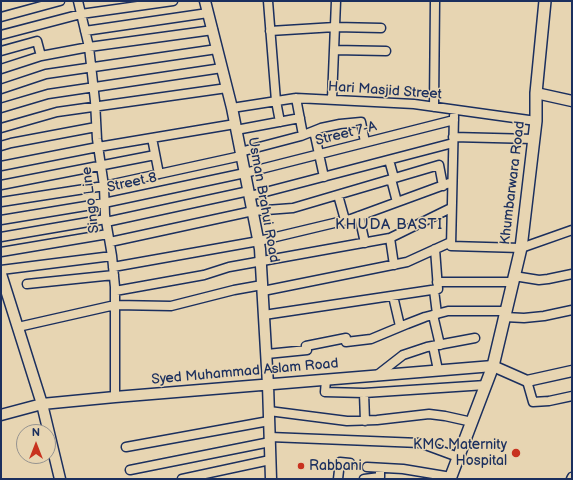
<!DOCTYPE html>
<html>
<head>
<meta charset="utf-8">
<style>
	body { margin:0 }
	#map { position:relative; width:573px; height:480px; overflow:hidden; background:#e7d5b2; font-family:"Balsamiq Sans",sans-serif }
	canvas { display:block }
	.frame { position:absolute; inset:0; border:2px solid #1b2f5e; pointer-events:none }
	.north { position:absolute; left:16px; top:424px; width:40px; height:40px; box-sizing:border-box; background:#e7d5b2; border:1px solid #959390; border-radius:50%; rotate:0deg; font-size:11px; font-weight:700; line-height:16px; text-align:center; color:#1b2f5e }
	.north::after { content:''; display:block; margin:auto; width:14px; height:18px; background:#c8321e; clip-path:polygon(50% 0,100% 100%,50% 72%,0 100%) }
</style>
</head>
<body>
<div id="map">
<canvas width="573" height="480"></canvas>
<div class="frame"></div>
<div class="north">N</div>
</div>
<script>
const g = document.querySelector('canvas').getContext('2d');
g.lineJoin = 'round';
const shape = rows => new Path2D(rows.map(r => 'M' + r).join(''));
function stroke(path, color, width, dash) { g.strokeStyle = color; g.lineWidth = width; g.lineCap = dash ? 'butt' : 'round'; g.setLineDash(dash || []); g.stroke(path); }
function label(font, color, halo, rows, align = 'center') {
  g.font = font + ' "Balsamiq Sans",sans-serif'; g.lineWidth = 3; g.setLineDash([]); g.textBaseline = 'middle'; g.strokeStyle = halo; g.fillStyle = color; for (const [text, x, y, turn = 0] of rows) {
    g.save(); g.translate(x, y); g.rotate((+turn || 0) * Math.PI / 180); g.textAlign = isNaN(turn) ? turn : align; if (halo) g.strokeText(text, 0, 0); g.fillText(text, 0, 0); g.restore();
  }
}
const minor = shape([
	[78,1,89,47,95,101,97,139,104,186,105,215,112,256,115,287,115,397],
	[268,1,276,101,280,122],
	[1,17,60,1],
	[85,31,208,13],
	[270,31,335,27,381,28],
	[1,35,81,14,173,1],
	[334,50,386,51],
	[1,51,37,41,41,56],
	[1,69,41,56,89,47,213,30],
	[1,89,46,74,217,49],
	[296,98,303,135],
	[332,99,336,1],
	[434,107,435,1],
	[1,108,48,94,222,68],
	[232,108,296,98,414,104,536,121],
	[454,116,451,246,521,248,572,230],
	[1,128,57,112,227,88],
	[236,130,300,118],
	[314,131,324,177],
	[453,137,534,139],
	[152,138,159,174],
	[1,146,11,143,96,127],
	[240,152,301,136,321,128,340,124,361,122,365,142],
	[389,160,394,178],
	[1,166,98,147,235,124],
	[391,179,397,202],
	[1,185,155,155],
	[338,195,345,220],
	[250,196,453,143],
	[1,202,104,186,241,156],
	[359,216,365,243],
	[1,220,104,203,245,173,454,120],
	[106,222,249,191],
	[1,237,106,219],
	[390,238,394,265],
	[110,242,253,211,293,208,439,165,443,186],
	[1,252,108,234],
	[113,267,259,241,351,219,452,182],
	[1,270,112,256],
	[514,276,539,280,548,279,572,274],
	[437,282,513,282],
	[27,284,114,275],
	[434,290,437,314],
	[115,291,204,275,229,267,390,238,451,208],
	[263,291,407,262,451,242],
	[393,296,400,326],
	[264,315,438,289,435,249],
	[433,315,440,345],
	[505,317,524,318,544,316,572,310],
	[18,327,115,305,171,306,234,290,262,285],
	[433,346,438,370],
	[267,354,307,350,306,346,346,338,346,342,371,339,407,324,425,317,448,311,506,311],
	[376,376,403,355,427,347,475,338],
	[326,380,325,392,364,393,486,385],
	[527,381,533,402,549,401,572,396],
	[364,393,365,421],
	[269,411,347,421,377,420,429,414,445,416,472,422],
	[270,437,420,443,458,457],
	[126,447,269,421],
	[367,467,403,469,451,477],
	[130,470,270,442],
	[182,479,270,460],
	[338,479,340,462,350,463],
	[364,479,380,477,380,468],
	[571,479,572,477]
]);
const tertiary = shape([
	[205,1,232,108,260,249,268,385,271,479],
	[536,93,572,101],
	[1,274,42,404,60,479],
	[1,415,42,404,115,397,493,366,527,381,572,371]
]);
const secondary = shape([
	[450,479,493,366,521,248,536,121,536,93,545,1]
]);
stroke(minor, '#1b2f5e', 11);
stroke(tertiary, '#1b2f5e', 13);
stroke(secondary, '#1b2f5e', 14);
stroke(minor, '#e7d5b2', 8);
stroke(tertiary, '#e7d5b2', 10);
stroke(secondary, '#e7d5b2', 11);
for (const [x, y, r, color] of [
	[516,453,5,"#c8321e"],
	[301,466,4,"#c8321e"]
]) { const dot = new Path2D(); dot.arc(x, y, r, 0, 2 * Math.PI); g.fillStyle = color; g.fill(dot); stroke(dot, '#e7d5b2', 1.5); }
label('14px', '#1b2f5e', '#e7d5b2', [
	["Hari Masjid Street",385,91,4],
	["Street 7-A",346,134,-14],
	["Street 8",132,183,-12],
	["Khumbarwara Road",513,183,-83],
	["Singo Line",91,200,-97],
	["Usman Brahui Road",263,200,80],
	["Syed Muhammad Aslam Road",245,372,-5]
]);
label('14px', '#1b2f5e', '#e7d5b2', [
	["KMC Maternity",507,445],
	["Hospital",507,461],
	["Rabbani",309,466,"left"]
], 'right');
g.letterSpacing = '1px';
label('15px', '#1b2f5e', '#e7d5b2', [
	["KHUDA BASTI",389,225]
]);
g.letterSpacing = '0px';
</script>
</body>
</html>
